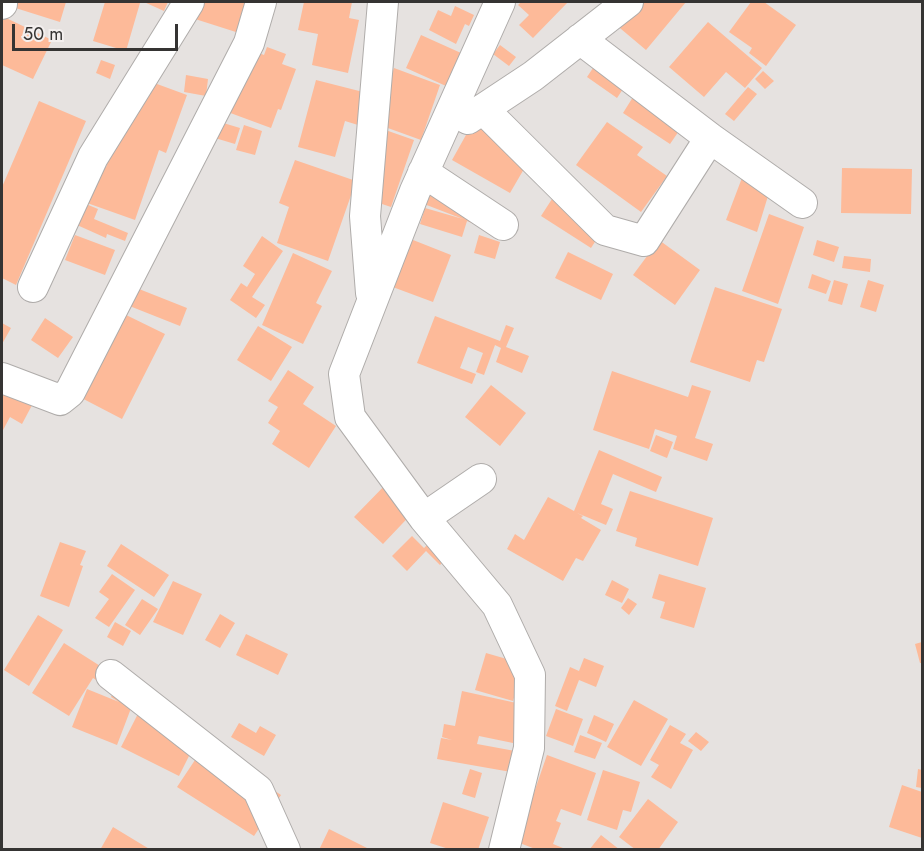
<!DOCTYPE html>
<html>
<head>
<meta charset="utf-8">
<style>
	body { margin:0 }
	#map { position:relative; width:924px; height:851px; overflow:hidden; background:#e6e2e0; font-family:Jost,sans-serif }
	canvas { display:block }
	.frame { position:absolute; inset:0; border:3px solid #353433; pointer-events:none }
	.scale { position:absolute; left:12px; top:24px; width:166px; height:27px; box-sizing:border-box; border:3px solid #353433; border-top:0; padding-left:8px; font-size:18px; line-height:21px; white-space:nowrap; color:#353433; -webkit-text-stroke:4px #f3efee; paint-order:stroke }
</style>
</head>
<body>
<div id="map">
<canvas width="924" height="851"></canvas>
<div class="frame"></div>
<div class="scale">50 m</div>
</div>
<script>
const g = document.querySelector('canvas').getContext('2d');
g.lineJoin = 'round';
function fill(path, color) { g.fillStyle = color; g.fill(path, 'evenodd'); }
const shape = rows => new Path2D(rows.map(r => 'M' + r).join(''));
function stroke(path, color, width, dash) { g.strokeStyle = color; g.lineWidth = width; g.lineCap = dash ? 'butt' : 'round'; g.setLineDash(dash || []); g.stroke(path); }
fill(shape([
	[7,2,66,2,60,22,6,5],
	[105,2,140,3,126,51,93,41],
	[144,2,168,2,164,11],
	[198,2,249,2,239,33,192,18],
	[304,2,352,2,349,18,359,20,348,73,312,65,318,34,298,30],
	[521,2,568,2,533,38,519,25,529,15,518,5],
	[612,2,686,2,646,50,602,13],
	[751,2,764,2,796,25,766,66,749,53,752,48,729,32],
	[455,6,474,15,469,26,465,24,456,44,429,30,438,10,451,16],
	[2,16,52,40,33,79,2,65],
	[708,22,762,68,745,88,726,72,704,97,669,67],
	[421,35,461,53,446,86,406,68],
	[500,45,516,57,509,66,493,54],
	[267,47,286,54,282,64,296,69,281,110,278,109,271,128,225,111,248,49,264,55],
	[605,50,635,71,617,98,587,77],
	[101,60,115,65,110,79,96,73],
	[394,68,440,85,421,140,374,123],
	[763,71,774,81,765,89,755,79],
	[186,75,208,79,206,96,184,92],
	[138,77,187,95,166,153,159,150,135,220,73,198,86,160,106,167],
	[316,80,367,93,358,125,345,121,335,157,298,147],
	[748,87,757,94,734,121,725,114],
	[633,97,694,109,670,144,623,113],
	[39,101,86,121,16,285,2,278,2,187],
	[476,117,535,150,510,193,452,160],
	[220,122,240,128,235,144,215,138],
	[607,122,643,147,637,155,667,176,641,212,576,165],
	[244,125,262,131,255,155,236,150],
	[374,126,414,140,391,207,361,197],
	[295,160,356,181,328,261,277,243,289,207,279,203],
	[748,162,768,196,757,232,726,220],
	[842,168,912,169,911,214,841,213],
	[435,176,490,198,485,212,492,231,467,221,462,237,420,224,425,208,463,219,424,204],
	[561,185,611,217,591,248,541,216],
	[86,204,98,209,94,219,128,233,125,241,107,234,106,238,77,225],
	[769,214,804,227,778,304,742,291],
	[75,235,115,250,105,275,65,260],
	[479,235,500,242,495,259,474,253],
	[262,236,283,251,252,297,265,305,256,318,230,300,241,283,247,287,255,274,243,266],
	[408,238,451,255,433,302,390,286],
	[659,240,700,270,675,305,633,275],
	[817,240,839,247,834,262,813,255],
	[568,252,613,274,601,300,555,278],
	[293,253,332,271,316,303,322,306,303,344,262,325],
	[844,256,871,259,870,272,842,268],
	[812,274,831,281,826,294,808,288],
	[834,280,848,284,842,305,828,301],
	[868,280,884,285,876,312,860,307],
	[134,287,187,308,180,326,127,305],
	[715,287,782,309,764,362,757,360,750,382,690,362],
	[120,312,165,334,122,419,70,392],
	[435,316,500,341,506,325,514,328,506,347,529,356,522,373,496,362,501,348,495,345,484,375,476,372,483,353,468,347,460,368,476,374,472,384,417,363],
	[45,318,73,337,58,358,31,340],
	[2,323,11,328,2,344],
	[258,326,292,347,271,381,237,360],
	[288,370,314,387,303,404,336,426,309,468,272,444,280,431,268,423,278,407,268,401],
	[612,371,688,397,692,385,711,391,695,438,713,444,707,461,673,449,677,436,655,429,649,449,593,430],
	[2,372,39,392,22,424,10,417,2,432],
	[491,385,526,413,500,446,465,417],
	[656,435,673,442,667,458,650,451],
	[599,450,662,477,656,492,613,474,601,504,613,509,606,525,577,513,583,516,581,518,601,530,583,561,576,558,563,581,507,549,515,534,524,540,548,497,574,511],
	[392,478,420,505,383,544,354,517],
	[630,491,713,518,698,566,635,546,637,538,616,531],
	[438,534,454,550,440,565,426,551,407,571,392,556,412,536,424,548],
	[60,542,86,551,80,565,83,566,69,607,40,596],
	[121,544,169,575,154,597,107,566],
	[112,574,135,590,109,627,95,618,109,599,99,592],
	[659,574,706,588,694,628,660,618,665,602,652,598],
	[612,580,629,589,622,603,605,595],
	[173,581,202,594,183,635,153,622],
	[628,598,637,604,629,615,621,608],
	[142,599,158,609,140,635,125,625],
	[220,614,235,623,220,648,205,640],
	[38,615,63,630,29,686,4,670],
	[115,622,131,631,123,646,107,637],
	[246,634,288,654,278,675,236,655],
	[922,642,922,663,920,663,915,644],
	[64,643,138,690,117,745,72,727,87,689,119,702,111,697,114,691,93,678,69,716,32,693],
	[486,653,524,664,513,701,475,690],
	[584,658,604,666,596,687,579,680,567,711,555,706,570,667,579,671],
	[462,691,521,704,513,743,479,736,477,744,515,751,511,772,437,759,441,738,452,740,442,737,444,724,455,726],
	[145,700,196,742,179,776,121,747],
	[634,700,668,719,641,766,607,747],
	[556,709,583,719,573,746,546,736],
	[594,715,614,724,606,742,587,733],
	[239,723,256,733,260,726,276,735,264,756,231,737],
	[670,725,686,734,680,743,693,750,671,789,651,777,659,765,650,760],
	[696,732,709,742,701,751,688,741],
	[580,735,602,743,595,759,574,752],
	[205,745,281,795,254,836,177,787],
	[547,755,596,773,581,816,561,809,556,821,561,823,553,844,568,850,538,850,517,842],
	[470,769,482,773,475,798,462,794],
	[918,769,922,770,922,788,916,787],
	[603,770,640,782,631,812,623,810,617,830,587,820],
	[902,785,922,792,922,838,889,827],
	[648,799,678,822,658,850,636,850,619,837],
	[443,802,489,817,478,850,452,850,430,843],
	[113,827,151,850,100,850],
	[329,829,371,850,319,850],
	[601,835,620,850,589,850]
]), '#fdba99');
const minor = shape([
	[500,2,415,191,344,374,350,417,424,518,497,605,530,675,529,748,504,850],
	[2,4,2,2],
	[580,39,710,138,802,203],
	[483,109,605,230,644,241,710,138],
	[468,119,533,76,628,2],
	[423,172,503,225],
	[33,287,93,157,189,2],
	[371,293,365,216,383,2],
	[2,378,60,400,70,392,249,43,261,2],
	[424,518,481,479],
	[111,675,258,790,285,850]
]);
stroke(minor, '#afacaa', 32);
stroke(minor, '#fff', 30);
</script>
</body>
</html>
